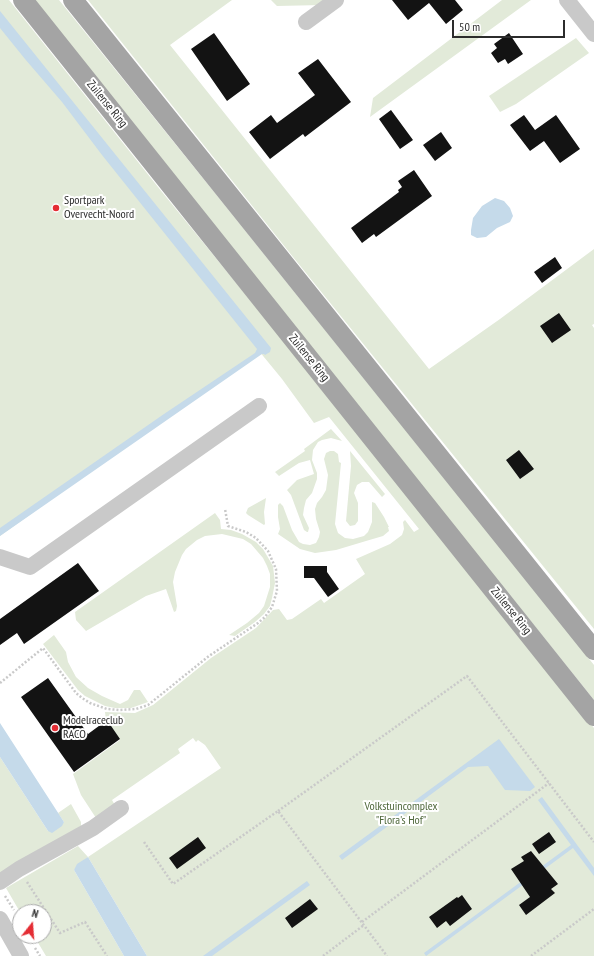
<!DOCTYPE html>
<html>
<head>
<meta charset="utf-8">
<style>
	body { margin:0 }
	#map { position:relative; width:594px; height:956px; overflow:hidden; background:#fff; font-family:"PT Sans Narrow",sans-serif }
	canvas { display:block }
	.north { position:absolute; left:12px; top:904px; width:40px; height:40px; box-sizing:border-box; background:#fff; border:1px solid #ababab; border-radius:50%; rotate:17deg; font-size:11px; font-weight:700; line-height:16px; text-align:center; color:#2c2c2c }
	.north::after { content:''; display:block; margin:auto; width:14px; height:18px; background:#e42d34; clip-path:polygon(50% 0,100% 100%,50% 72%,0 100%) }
	.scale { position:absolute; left:452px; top:20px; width:113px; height:18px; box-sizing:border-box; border:2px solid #2c2c2c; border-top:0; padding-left:5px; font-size:12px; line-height:14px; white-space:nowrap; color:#2c2c2c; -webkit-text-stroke:3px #fff; paint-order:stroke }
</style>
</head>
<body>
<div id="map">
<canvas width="594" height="956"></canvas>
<div class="north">N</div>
<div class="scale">50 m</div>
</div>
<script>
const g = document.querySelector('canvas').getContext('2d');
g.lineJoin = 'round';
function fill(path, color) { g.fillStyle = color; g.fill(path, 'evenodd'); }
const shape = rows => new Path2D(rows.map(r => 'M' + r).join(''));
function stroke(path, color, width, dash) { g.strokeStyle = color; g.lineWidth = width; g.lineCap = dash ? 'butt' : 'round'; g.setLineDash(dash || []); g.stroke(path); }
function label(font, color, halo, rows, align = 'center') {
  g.font = font + ' "PT Sans Narrow",sans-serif'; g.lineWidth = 4; g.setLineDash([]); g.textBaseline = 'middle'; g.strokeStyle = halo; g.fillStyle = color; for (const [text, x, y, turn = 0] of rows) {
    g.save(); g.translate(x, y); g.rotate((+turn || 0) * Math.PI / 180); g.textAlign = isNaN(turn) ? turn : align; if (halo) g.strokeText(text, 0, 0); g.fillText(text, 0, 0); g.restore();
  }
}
fill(shape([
	[0,0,9,0,162,192,339,409,594,728,594,956,147,956,88,857,74,870,124,956,46,956,34,936,44,936,44,912,20,912,6,888,78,846,88,857,221,768,205,745,198,740,196,742,193,738,178,749,180,753,112,800,116,807,96,818,81,795,73,774,120,740,106,720,105,712,135,713,153,705,211,658,256,628,273,610,279,609,287,620,292,619,321,599,324,603,365,574,356,559,390,544,402,535,404,529,403,522,405,520,414,532,419,529,329,417,314,423,282,379,259,351,0,536],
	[32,0,59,0,223,203,594,665,594,700],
	[88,0,232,0,170,45,429,369,500,319,594,249,594,324,592,325,594,328,594,629,293,257],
	[271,0,329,0,322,5,277,6],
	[502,0,531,0,370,117,373,98],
	[576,38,589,53,516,104,500,112,489,96],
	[331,429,342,441,331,438,322,440,318,442,313,450,312,460,317,473,317,479,312,493,306,500,304,508,303,515,309,528,308,532,307,532,304,530,291,495,287,490,297,480,314,474,310,460,299,463,279,476,275,472,305,451,304,449],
	[330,451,334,451,338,454,339,462,341,463,335,524,338,533,345,538,353,539,364,536,368,532,372,522,372,502,375,503,384,517,389,527,388,527,389,531,383,536,366,541,336,550,315,553,300,549,278,534,280,529,278,517,278,505,280,503,283,506,292,530,299,542,303,544,310,545,316,543,319,537,320,532,316,519,315,509,317,503,322,497,326,490,328,475,324,459,326,453],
	[350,451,385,494,382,497,369,482,362,482,357,485,354,493,358,503,358,521,355,525,350,526,346,521,351,466],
	[266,498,264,512,265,524,264,525,248,515,246,513,248,508],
	[215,513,220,520,221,529,231,530,242,534,256,542,263,549,273,566,275,583,272,598,270,606,264,614,255,622,235,636,229,635,247,623,259,613,264,606,270,587,270,574,267,566,263,558,251,544,243,539,222,534,205,536,197,540,186,549,182,555,175,572,173,582,177,606,176,611,174,612,166,589,146,596,86,631,76,620,75,612],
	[54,635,66,652,68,662,76,677,88,688,102,696,120,704,128,700,134,690,140,690,148,702,131,708,115,708,105,706,85,696,78,690,43,644],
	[0,757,48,831,64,822,58,813,71,804,81,822,81,826,0,874]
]), '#e2ead9');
fill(shape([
	[0,11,271,348,270,352,265,355,264,354,262,354,0,536,0,528,164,414,255,353,257,349,102,155,62,102,25,59,0,28],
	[495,198,504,201,510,208,513,216,510,222,497,228,486,237,477,238,471,235,471,230,473,218,482,206],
	[0,723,64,822,62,826,52,833,48,831,0,757],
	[499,739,535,787,530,791,505,790,488,766,468,767,342,860,339,856],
	[542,797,594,868,594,876,573,848,426,956,424,953,571,845,538,800],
	[88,857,147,956,124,956,74,870,77,864],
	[307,881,310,885,212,956,203,956]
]), '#c5daea');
fill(shape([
	[392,0,455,0,463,10,446,24,429,3,408,20],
	[214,33,250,84,227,101,191,49],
	[509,33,523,54,508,64,505,59,498,63,491,53,497,48,494,44],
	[318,59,351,102,305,137,303,134,270,159,249,132,271,115,277,123,315,95,298,73],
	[391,110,413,140,400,149,379,119],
	[524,115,535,130,556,115,580,149,560,163,544,141,530,151,510,125],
	[441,132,452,148,435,161,423,145],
	[414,170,432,196,376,237,374,234,362,243,351,228,399,192,398,190,402,187,398,181],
	[555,257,562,268,542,283,534,272],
	[559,313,571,330,552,343,540,326],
	[519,450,534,469,520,479,506,460],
	[78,563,99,591,24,644,17,633,0,645,0,619],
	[304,566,327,566,327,572,339,589,328,597,314,578,304,578],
	[48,678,88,734,107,720,120,739,74,772,21,697],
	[549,832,556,842,539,854,532,844],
	[198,837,206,848,177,869,169,858],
	[531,851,558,884,551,889,555,893,526,915,519,905,530,897,511,869,524,861,521,857],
	[462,895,472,909,450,926,446,921,437,928,429,917,457,897,458,898],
	[310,899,318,909,292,928,285,918]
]), '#131313');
stroke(shape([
	[0,683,43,648,76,693,82,698,90,703,107,709,120,710,136,709,148,705,209,656,258,623,265,617,272,607,277,591,276,569,268,551,256,538,246,532,228,526,225,509],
	[278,811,467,676,594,842],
	[144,842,173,884,278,811,387,956],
	[27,882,60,933,85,922,107,956],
	[5,896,14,910],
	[362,922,549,783],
	[35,948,40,956],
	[323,956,364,925],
	[531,956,594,909]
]), '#c9c9c9', 2.5, [2, 2]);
stroke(shape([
	[567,0,594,34],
	[306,22,336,0],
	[0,557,30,567,259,406],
	[0,882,19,869,93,828,121,808],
	[0,919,21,956]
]), '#c9c9c9', 16);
stroke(shape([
	[23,0,594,716],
	[73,0,594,650]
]), '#a4a4a4', 20);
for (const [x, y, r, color] of [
	[56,208,4,"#e42d34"],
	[55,728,4,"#e42d34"]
]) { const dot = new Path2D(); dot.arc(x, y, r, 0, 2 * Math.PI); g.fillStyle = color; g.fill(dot); stroke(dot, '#fff', 1.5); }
label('12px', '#2c2c2c', '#fff', [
	["Zuilense Ring",107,104,51],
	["Zuilense Ring",309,358,51],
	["Zuilense Ring",511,611,51]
]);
label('12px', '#2c2c2c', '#fff', [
	["Sportpark",64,201],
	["Overvecht-Noord",64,215],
	["Modelraceclub",63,721],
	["RACO",63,735]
], 'left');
label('12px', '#4e673a', '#fff', [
	["Volkstuincomplex",401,807],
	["\"Flora's Hof\"",401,821]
]);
</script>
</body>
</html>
